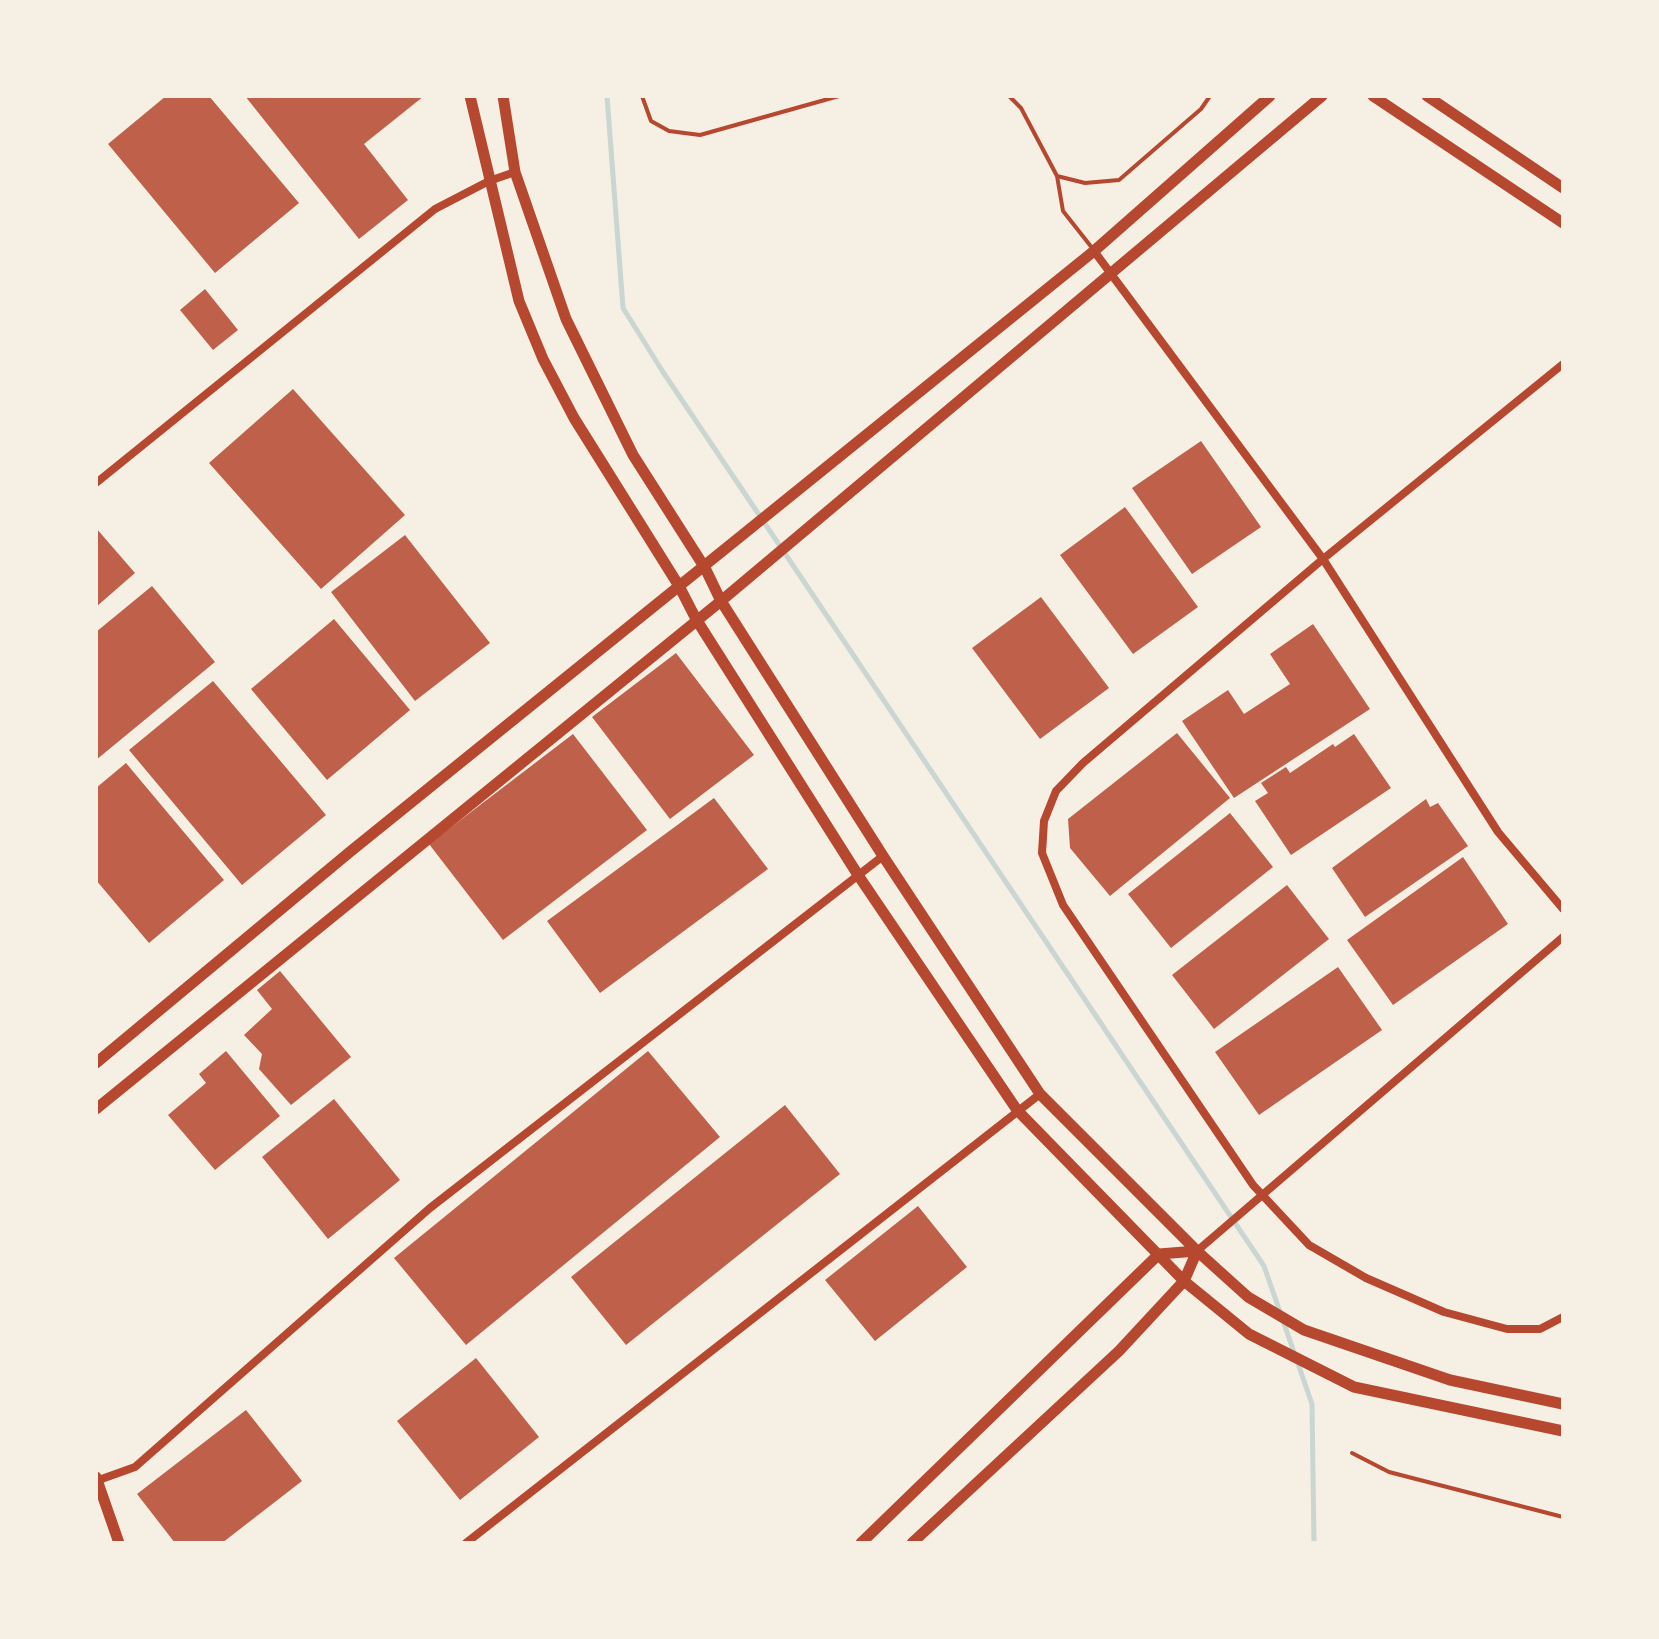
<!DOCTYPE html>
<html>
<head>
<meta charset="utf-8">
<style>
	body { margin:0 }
	#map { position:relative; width:1659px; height:1639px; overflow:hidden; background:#f6efe4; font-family:Mulish,sans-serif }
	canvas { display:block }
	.frame { position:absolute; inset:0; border:98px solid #f6efe4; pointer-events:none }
</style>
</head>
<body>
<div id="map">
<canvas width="1659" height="1639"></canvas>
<div class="frame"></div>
</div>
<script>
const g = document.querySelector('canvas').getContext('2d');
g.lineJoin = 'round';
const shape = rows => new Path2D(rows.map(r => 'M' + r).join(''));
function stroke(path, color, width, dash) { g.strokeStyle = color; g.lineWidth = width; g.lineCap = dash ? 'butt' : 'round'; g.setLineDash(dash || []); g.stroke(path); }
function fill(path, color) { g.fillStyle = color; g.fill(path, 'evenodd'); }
stroke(shape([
	[607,96,623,308,663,372,1264,1266,1312,1404,1314,1543]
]), '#c9d6d2', 5);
fill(shape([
	[166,96,209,96,299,203,215,273,108,144],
	[245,96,424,96,364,144,408,200,359,239],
	[205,289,238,330,213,350,180,310],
	[293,389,405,515,321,589,209,463],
	[1201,441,1261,527,1192,574,1132,488],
	[1125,507,1198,607,1133,654,1060,555],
	[96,528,135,573,96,607],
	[405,535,490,643,415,701,331,592],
	[152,586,215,662,96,760,96,632],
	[1041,597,1109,688,1040,739,972,648],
	[334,619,410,710,327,780,251,689],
	[1313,624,1370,709,1234,798,1182,721,1228,690,1244,714,1290,684,1270,654],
	[676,653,754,755,670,819,592,717],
	[213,681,326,815,242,885,129,750],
	[1177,733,1230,798,1110,896,1070,848,1068,819],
	[573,734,647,830,503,940,429,844],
	[1354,734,1391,788,1291,855,1255,801,1268,793,1261,783,1286,767,1290,773,1333,744,1335,747],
	[126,763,224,880,149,943,96,880,96,788],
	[714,798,768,869,600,993,547,921],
	[1426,799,1430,807,1438,803,1468,846,1365,917,1332,868],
	[1230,813,1273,867,1171,948,1128,894],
	[1463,857,1508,924,1393,1005,1347,940],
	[1287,885,1329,939,1214,1029,1172,975],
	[1338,967,1382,1030,1259,1115,1215,1052],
	[280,971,351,1057,291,1105,259,1069,262,1054,244,1035,272,1009,257,990],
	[226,1051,280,1116,215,1170,168,1115,206,1083,199,1074],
	[648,1051,720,1137,466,1345,394,1258],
	[334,1099,400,1180,328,1239,262,1157],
	[785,1105,840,1174,626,1345,571,1277],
	[918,1206,967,1267,875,1341,825,1280],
	[476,1358,539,1437,460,1500,397,1421],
	[246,1410,302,1481,222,1543,175,1543,137,1494]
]), '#bf614a');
stroke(shape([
	[642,96,651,121,669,131,700,135,839,96],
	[1009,96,1021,108,1057,176,1063,211,1093,249],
	[1057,176,1085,183,1119,180,1201,109,1210,96],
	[1352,1453,1389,1472,1563,1517]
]), '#b5482f', 4);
stroke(shape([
	[1094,251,1323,559,1498,832,1563,909],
	[1563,364,1323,559,1083,763,1056,791,1044,821,1042,853,1063,905,1253,1185,1309,1245,1366,1278,1444,1312,1507,1329,1540,1329,1563,1317],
	[96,483,435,209,489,181,515,172],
	[1197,1251,1563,937],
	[96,1481,135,1467,430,1208,883,856],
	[466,1543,1040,1094]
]), '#b5482f', 8);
stroke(shape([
	[470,96,519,301,543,359,574,418,679,586,696,619,858,875,1017,1110,1184,1281,1249,1334,1354,1387,1563,1431],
	[503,96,515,172,566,319,633,455,705,568,721,601,883,856,1040,1094,1197,1251,1248,1297,1304,1330,1450,1380,1563,1404],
	[1373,96,1563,223],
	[1427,96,1563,188],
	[96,1063,351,851,1094,251,1270,96],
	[96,1109,721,601,1322,96],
	[96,1477,119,1543],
	[861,1543,1159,1254,1197,1251],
	[912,1543,1119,1351,1184,1281,1197,1251]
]), '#b5482f', 11);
</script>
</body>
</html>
